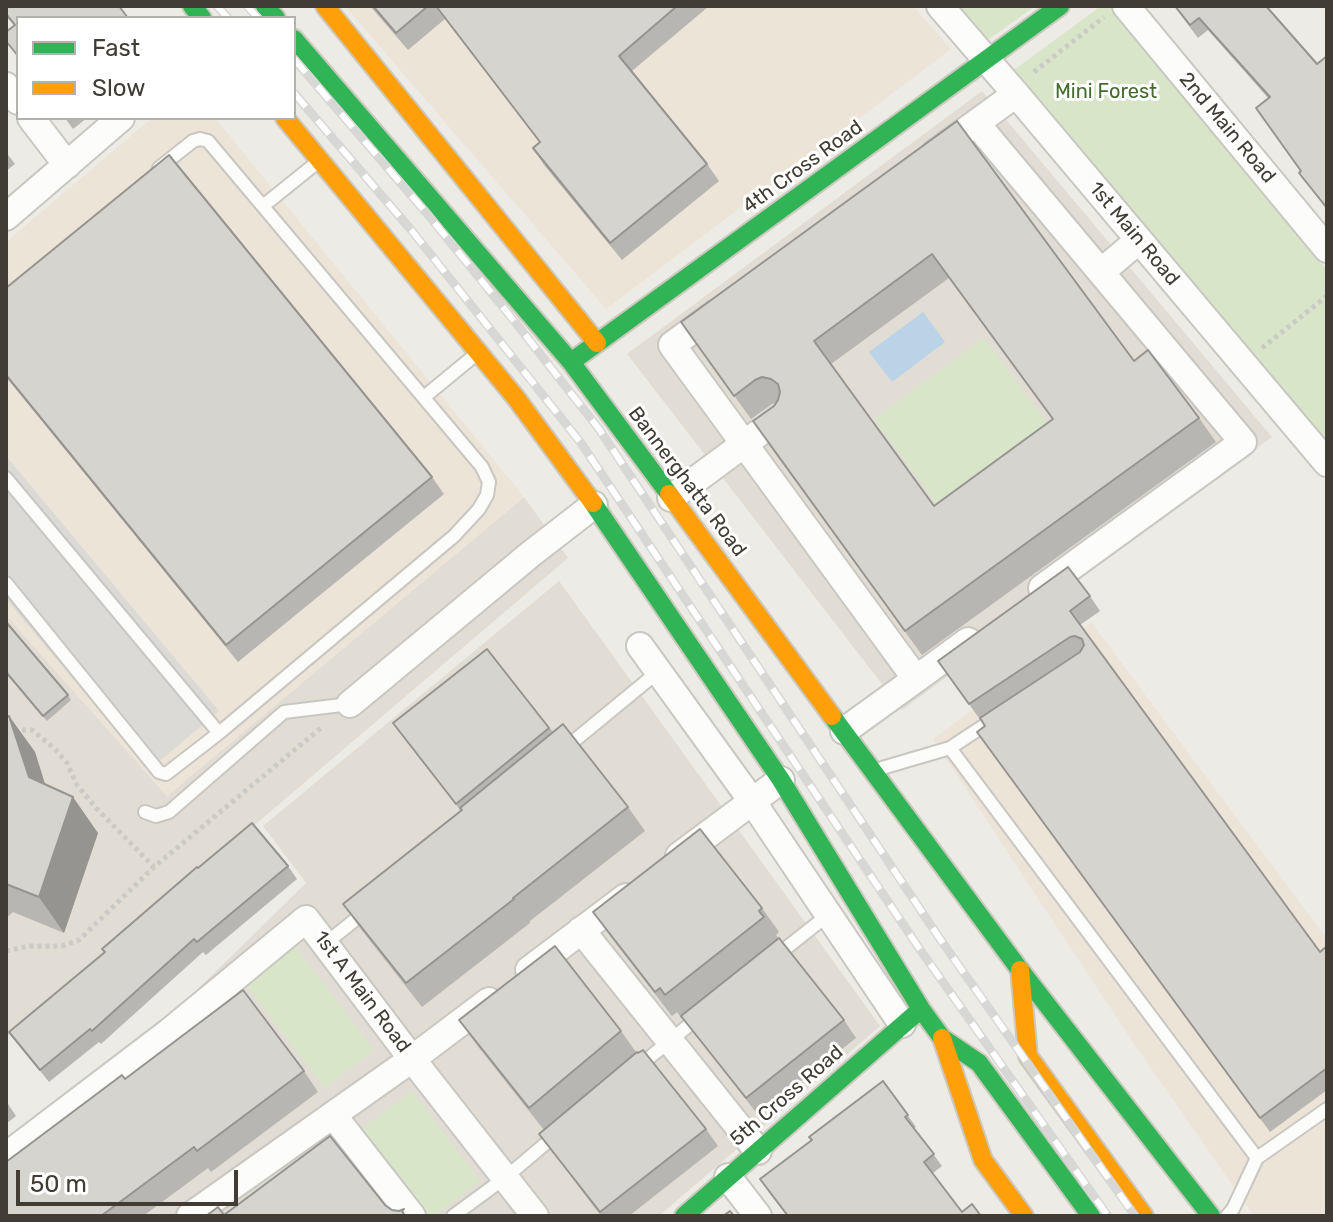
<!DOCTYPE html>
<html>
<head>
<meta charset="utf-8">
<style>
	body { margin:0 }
	#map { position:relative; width:1333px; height:1222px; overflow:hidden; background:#edebe6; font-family:Rubik,sans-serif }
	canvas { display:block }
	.frame { position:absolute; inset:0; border:8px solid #413c34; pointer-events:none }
	.legend { position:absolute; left:16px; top:16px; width:280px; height:104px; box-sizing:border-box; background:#fff; border:2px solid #b3b1ae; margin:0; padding:10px 14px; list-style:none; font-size:24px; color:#413c34 }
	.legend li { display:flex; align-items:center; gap:16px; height:40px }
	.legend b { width:40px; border:2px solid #b3b1ae }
	.scale { position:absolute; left:16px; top:1170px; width:222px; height:36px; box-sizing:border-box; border:4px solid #413c34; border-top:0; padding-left:10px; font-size:24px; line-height:28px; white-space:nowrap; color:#413c34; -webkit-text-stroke:6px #fff; paint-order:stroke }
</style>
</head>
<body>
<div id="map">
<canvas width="1333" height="1222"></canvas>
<div class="frame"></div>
<ul class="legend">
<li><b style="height:10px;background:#30b455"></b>Fast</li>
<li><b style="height:10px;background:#ff9f0a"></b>Slow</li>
</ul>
<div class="scale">50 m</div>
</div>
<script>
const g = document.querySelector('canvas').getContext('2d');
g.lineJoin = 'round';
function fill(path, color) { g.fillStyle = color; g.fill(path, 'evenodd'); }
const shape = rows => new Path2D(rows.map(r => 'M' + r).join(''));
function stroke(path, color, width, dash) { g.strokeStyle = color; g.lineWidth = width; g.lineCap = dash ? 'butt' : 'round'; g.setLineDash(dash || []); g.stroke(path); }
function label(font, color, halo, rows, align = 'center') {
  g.font = font + ' Rubik,sans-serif'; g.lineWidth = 6; g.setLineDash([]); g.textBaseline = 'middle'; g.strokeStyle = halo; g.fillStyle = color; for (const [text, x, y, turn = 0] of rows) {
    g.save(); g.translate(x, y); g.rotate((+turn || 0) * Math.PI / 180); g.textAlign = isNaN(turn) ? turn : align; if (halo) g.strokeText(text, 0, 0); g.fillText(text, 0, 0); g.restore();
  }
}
fill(shape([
	[982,91,1272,437,902,710,627,354],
	[524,497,568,558,6,1037,6,615,167,796],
	[559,581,880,1026,659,1216,6,1216,163,1023,306,883,263,826]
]), '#e1ddd4');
fill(shape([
	[345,6,913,6,951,49,606,309],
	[152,118,215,118,524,497,167,796,6,615,6,242],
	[1091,622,1327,939,1327,1216,1254,1216,1132,1041,933,739]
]), '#ece4d7');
fill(shape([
	[958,6,1035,6,988,40],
	[1101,6,1109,6,1327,270,1327,443,1014,70],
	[984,338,1060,441,950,522,874,419],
	[293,944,374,1050,325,1088,244,982],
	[412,1091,480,1181,434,1216,419,1216,356,1133]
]), '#d9e5c8');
fill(shape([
	[6,456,219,711,149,770,6,599]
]), '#dcdad6');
fill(shape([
	[923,312,945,342,892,382,869,352]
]), '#bbd3e7');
const lane = shape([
	[263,206,314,165],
	[424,397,474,356],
	[6,478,219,733],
	[6,583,159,772,166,774,219,733,454,536,479,509,487,495,489,482,482,467,208,141,200,139,193,141,159,168],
	[950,748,997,717],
	[563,750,659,671],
	[882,768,950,748,1257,1158,1233,1209,1227,1216],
	[145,812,156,816,169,812,284,712,350,704],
	[325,944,366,911],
	[776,956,828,915],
	[639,1066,699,1017],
	[1257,1158,1327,1109],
	[453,1216,506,1177,557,1134]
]);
const street = shape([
	[940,6,1016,94,1327,463],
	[1126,6,1327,249],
	[6,86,18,101],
	[31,118,67,165],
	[976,123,1243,442,1042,588],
	[935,153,1016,94],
	[6,217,121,118],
	[1101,272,1139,240],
	[716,313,672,345,916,679,968,641],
	[671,498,759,433],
	[640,646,752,801,902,1024],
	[350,704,532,553,594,505],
	[844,731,916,679],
	[679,856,781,780],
	[581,930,758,1151],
	[529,970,626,897],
	[333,1115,412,1216],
	[6,1156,169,1032,306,919,412,1059,535,1216],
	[728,1177,758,1216],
	[190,1216,412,1059,489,1001]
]);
const fast = shape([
	[192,6,202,18],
	[265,6,276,18],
	[294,39,571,362,669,494],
	[571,362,1060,6],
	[593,503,781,780,921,1009,942,1038],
	[832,716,1020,970],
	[1020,970,1211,1216],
	[942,1038,979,1063,1091,1216],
	[684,1216,921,1009]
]);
const slow = shape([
	[325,6,597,343],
	[285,118,516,398,593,503],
	[669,494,832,716],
	[1020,970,1028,1056,1144,1216],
	[942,1038,983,1160,1024,1216]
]);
stroke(lane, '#c9c7c2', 16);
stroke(street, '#c9c7c2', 30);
stroke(fast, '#cbc8be', 22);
stroke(slow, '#cbc8be', 22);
stroke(shape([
	[1034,72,1104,17],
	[1262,348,1327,296],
	[6,730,32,730,55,749,67,763,77,785,96,808,154,867],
	[6,951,29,946,62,946,79,940,154,867,321,728]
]), '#cbcac6', 5, [4, 4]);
stroke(lane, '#fcfcfb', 12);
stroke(street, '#fcfcfb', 26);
stroke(fast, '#30b455', 18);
stroke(slow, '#ff9f0a', 18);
const rail = shape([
	[217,6,228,18],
	[247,6,258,18],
	[294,59,429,216,515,322,599,429,938,936,1135,1216],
	[294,93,412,231,581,443,921,951,1108,1216]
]);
stroke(rail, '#d7d7d6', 9);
stroke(rail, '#fff', 6, [18]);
fill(shape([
	[370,6,709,6,632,71,707,164,719,181,622,260,544,165,533,148,540,142,445,19,408,50],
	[1174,6,1266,6,1317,64,1327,56,1327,210,1299,173,1301,172,1268,98,1208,30,1198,38],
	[65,118,87,118,73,129],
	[957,121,1134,361,1199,418,1216,442,922,655,769,445,774,406,777,402,772,404,751,419,681,322],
	[949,278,1053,420,934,506,831,364],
	[6,152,15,164,6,171],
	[6,288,432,477,444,494,238,662,6,377],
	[1090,596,1100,611,1080,625,1320,952,1327,946,1327,1090,1270,1132,977,732,1080,651,979,718,938,661],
	[487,649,553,732,628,807,645,831,530,921,530,923,422,1007,360,928,343,904,461,811,393,723],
	[6,673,68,695,71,700,47,721],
	[9,716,35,752,45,784,98,833,64,933,13,912,6,918,6,717],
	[288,866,297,879,206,955,203,952,101,1044,99,1042,49,1082,9,1032,104,953,198,868],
	[762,908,779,932,776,935,779,939,844,1020,856,1038,758,1115,683,1018,682,1019,677,1012,672,1016,610,936,593,912],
	[459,1020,621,1031,636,1052,706,1129,718,1146,629,1216,601,1216,539,1134,544,1130,476,1044],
	[304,1071,318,1092,211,1172,208,1168,143,1216,6,1216,125,1079],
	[883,1081,916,1127,914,1128,942,1166,933,1173,962,1212,981,1216,787,1216,768,1191,760,1179,812,1140],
	[6,1101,16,1116,6,1124]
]), '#b8b6b2');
fill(shape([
	[9,716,35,752,54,813,29,777],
	[73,797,98,833,64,933,39,897]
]), '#969491');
const building = shape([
	[6,6,119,6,128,18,18,18,18,56,6,41,6,32,15,25,6,14,6,6],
	[373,6,428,6,396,33,373,6],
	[436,6,677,6,619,56,707,164,610,243,533,148,540,142,436,6],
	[1175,6,1266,6,1317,64,1327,56,1327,208,1299,173,1301,171,1256,108,1270,97,1199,18,1190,25,1175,6],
	[957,121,1134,361,1148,350,1199,418,905,631,753,421,774,406,778,400,780,392,778,384,771,379,762,377,755,380,734,396,681,322,957,121],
	[932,254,1053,419,934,506,814,341,932,254],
	[169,155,432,477,226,645,6,375,6,288,169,155],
	[1068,567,1090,596,1070,611,1320,952,1327,946,1327,1068,1260,1118,977,732,985,726,980,718,1080,652,1084,645,1082,639,1075,636,1070,637,969,704,938,661,1068,567],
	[6,622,68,695,43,716,6,672,6,622],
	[487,649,549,728,456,804,393,723,487,649],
	[9,716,29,777,73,797,39,897,6,884,6,717,9,716],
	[563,724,628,807,513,898,514,899,406,983,343,904,462,810,460,808,563,724],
	[252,823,288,866,197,942,194,939,92,1031,90,1029,40,1070,9,1032,105,952,102,949,197,867,198,868,252,823],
	[700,829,762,908,759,911,764,917,665,995,660,988,655,992,593,912,700,829],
	[779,938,844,1020,746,1098,681,1016,779,938],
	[555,946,621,1031,529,1108,459,1020,555,946],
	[243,990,304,1071,197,1151,194,1147,101,1216,6,1216,6,1162,122,1075,125,1079,243,990],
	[643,1050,706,1129,600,1212,539,1134,637,1052,638,1053,643,1050],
	[883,1081,908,1115,905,1117,934,1154,924,1162,962,1212,972,1204,981,1216,788,1216,760,1179,812,1140,809,1137,883,1081],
	[330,1136,385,1205,392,1210,399,1211,404,1209,402,1211,405,1216,206,1216,218,1207,224,1215,330,1136],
	[730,1211,734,1216,723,1216,730,1211]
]);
fill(building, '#d6d4cf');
stroke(building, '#969491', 2);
label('20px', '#436c2e', '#fff', [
	["Mini Forest",1106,92]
]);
label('20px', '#413c34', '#fff', [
	["2nd Main Road",1227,128,50],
	["4th Cross Road",803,167,-36],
	["1st Main Road",1134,234,50],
	["Bannerghatta Road",687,482,53],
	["1st A Main Road",362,992,53],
	["5th Cross Road",787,1096,-41]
]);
</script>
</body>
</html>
